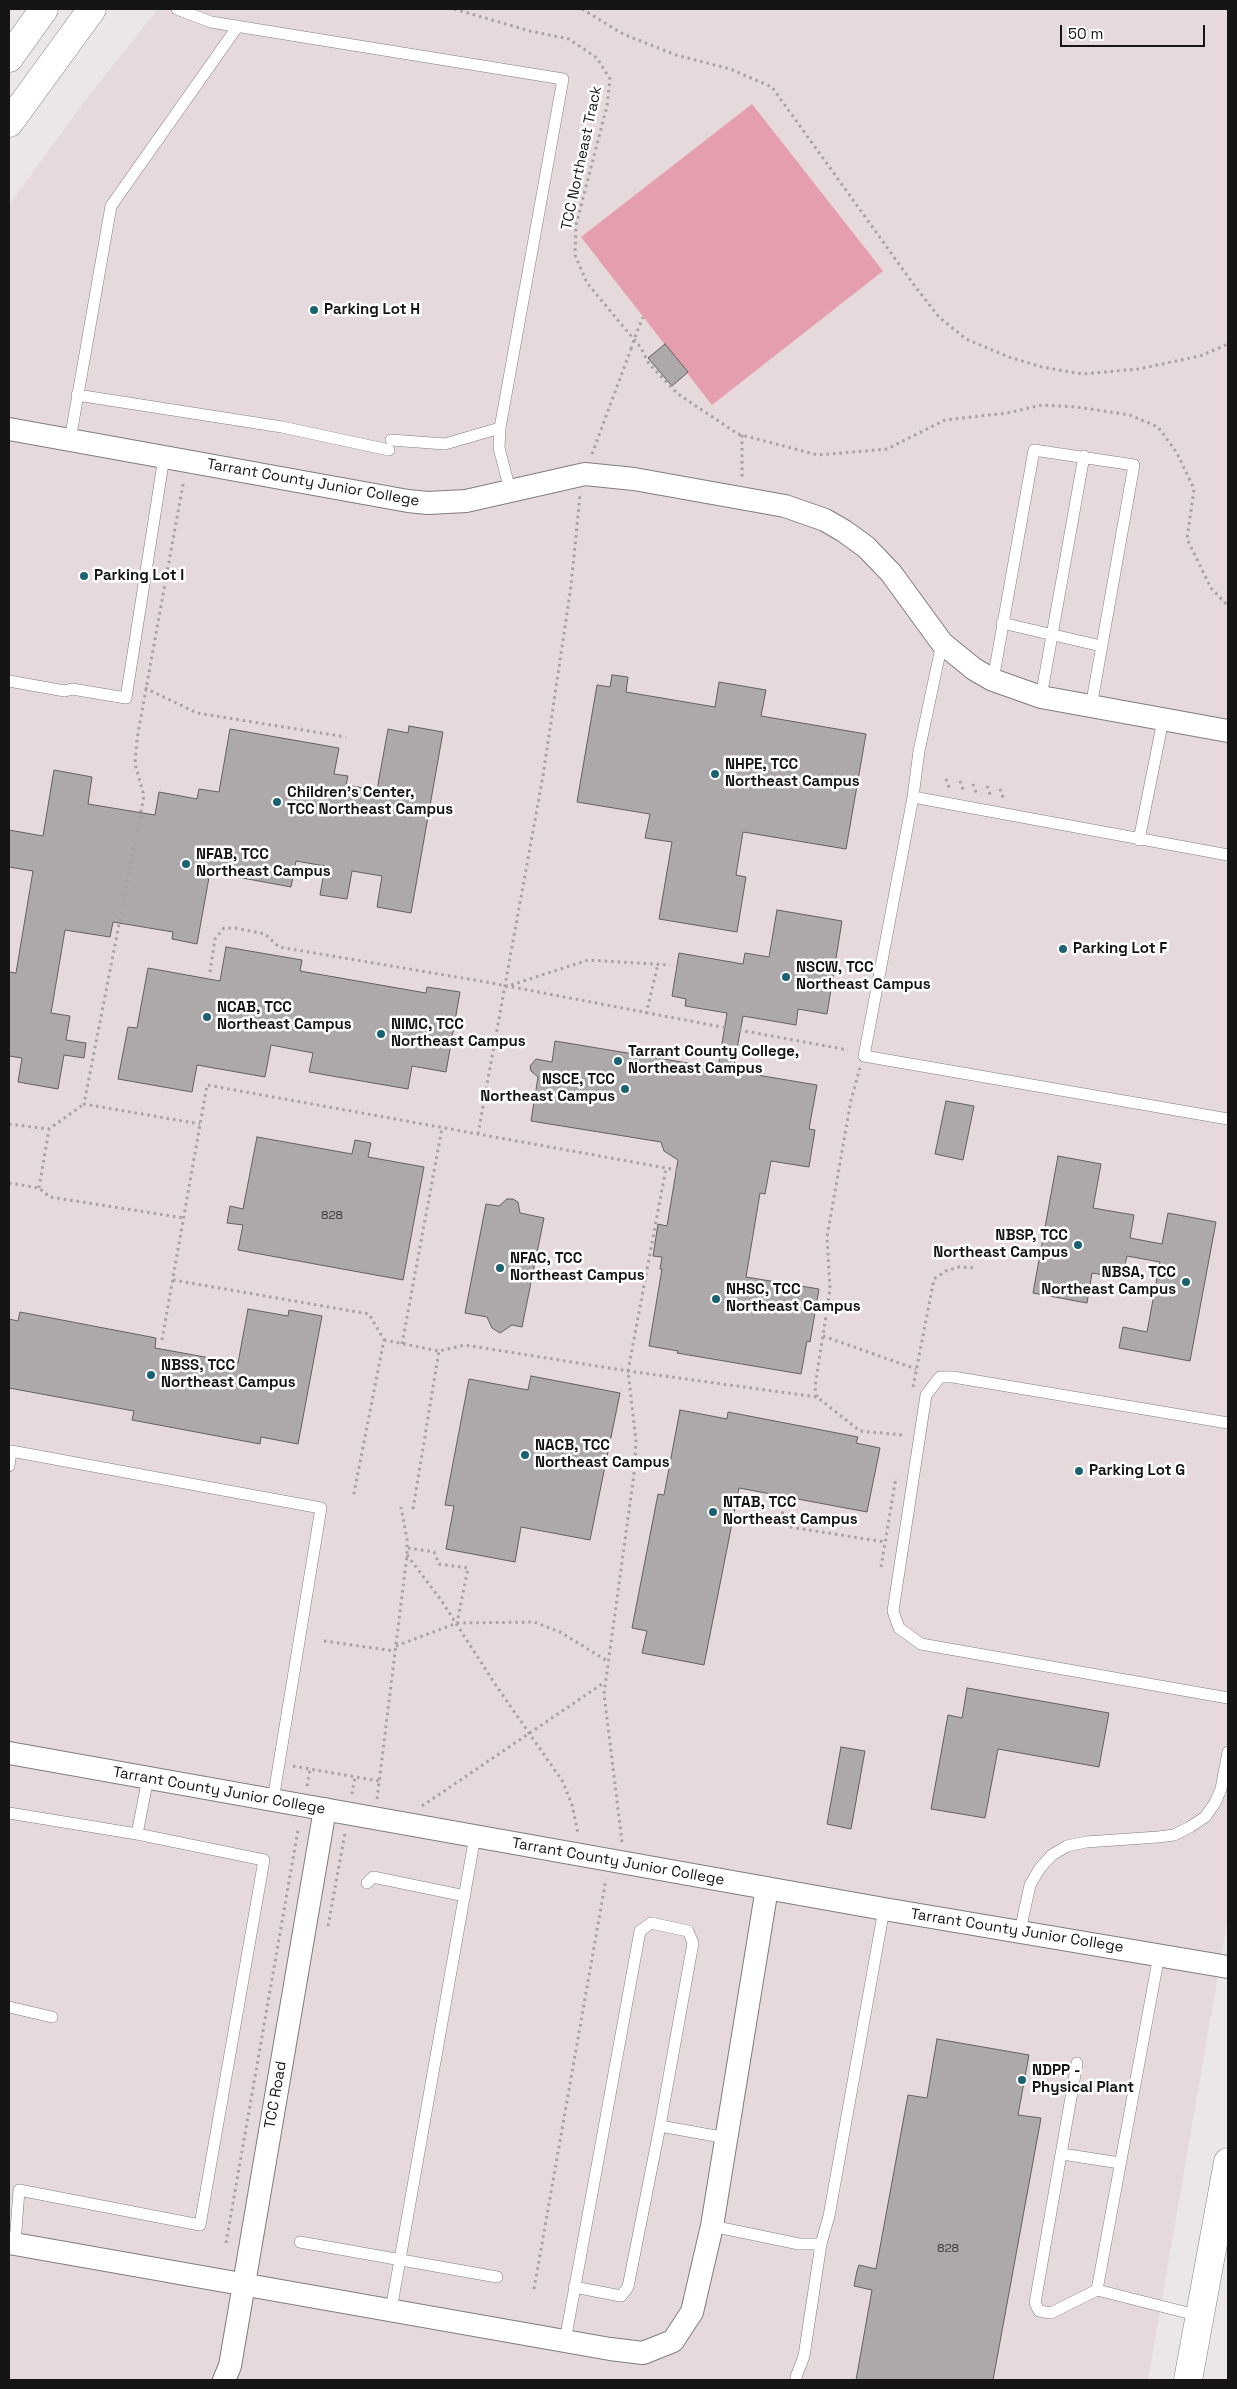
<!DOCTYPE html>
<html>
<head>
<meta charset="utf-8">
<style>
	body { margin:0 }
	#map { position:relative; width:1237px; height:2389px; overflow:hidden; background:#ebe7e8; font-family:"Space Grotesk",sans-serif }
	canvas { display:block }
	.frame { position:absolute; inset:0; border:10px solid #161515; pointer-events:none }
	.scale { position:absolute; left:1060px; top:25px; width:145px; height:22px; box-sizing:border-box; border:2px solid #161515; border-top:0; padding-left:6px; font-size:15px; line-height:18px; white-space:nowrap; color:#161515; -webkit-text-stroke:4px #fff; paint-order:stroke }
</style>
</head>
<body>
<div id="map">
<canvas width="1237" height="2389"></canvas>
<div class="frame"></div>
<div class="scale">50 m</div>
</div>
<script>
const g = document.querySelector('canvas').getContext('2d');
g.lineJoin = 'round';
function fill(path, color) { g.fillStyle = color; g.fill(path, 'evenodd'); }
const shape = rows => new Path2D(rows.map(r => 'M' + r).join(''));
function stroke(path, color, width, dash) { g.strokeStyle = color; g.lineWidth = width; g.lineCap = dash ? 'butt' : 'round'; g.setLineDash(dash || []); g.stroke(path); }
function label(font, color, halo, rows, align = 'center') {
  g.font = font + ' "Space Grotesk",sans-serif'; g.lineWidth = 5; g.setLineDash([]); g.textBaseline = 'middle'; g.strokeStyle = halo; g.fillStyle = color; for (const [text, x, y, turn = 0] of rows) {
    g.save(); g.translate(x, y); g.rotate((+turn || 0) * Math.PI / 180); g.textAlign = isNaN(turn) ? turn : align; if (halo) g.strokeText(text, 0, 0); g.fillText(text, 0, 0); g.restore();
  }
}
fill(shape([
	[158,9,1228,9,1228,1917,1148,2380,9,2380,9,205,83,103]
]), '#e6d9db');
fill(shape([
	[752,104,883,271,712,405,581,237]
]), '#e59ead');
const building = shape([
	[665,344,688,372,672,386,648,358,665,344],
	[612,675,628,677,626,692,715,707,719,682,766,690,761,716,866,734,846,849,743,832,736,875,746,877,737,932,659,919,672,842,645,838,650,814,577,802,597,685,610,687,612,675],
	[409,726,443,732,411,913,377,907,382,876,352,871,347,899,320,895,325,866,296,861,291,887,210,872,197,944,172,939,173,932,113,922,110,937,65,930,51,1013,70,1016,66,1040,86,1043,84,1058,64,1055,58,1089,18,1082,22,1058,9,1056,9,972,16,973,33,871,9,867,9,830,43,836,54,770,92,777,88,804,155,815,159,792,197,799,199,789,219,792,230,729,339,748,334,774,348,776,346,785,377,790,388,729,408,733,409,726],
	[777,910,842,921,827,1014,798,1009,796,1025,743,1016,733,1071,817,1085,809,1129,815,1130,809,1167,771,1161,765,1194,760,1193,746,1277,819,1289,810,1342,807,1341,801,1374,677,1353,678,1351,649,1346,662,1269,660,1269,662,1257,653,1256,658,1224,667,1226,678,1160,664,1151,661,1142,531,1121,538,1077,531,1071,530,1066,536,1059,552,1062,555,1041,718,1068,727,1013,685,1006,686,999,672,996,679,953,743,964,745,953,769,957,777,910],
	[226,947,302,960,300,971,426,993,427,987,460,992,446,1072,412,1066,408,1089,309,1072,313,1053,271,1045,265,1077,197,1065,192,1092,118,1079,128,1027,137,1028,148,968,220,981,226,947],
	[946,1101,974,1106,963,1160,935,1154,946,1101],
	[257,1137,352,1154,355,1140,371,1143,368,1157,424,1167,403,1280,238,1250,243,1225,227,1223,230,1206,243,1209,257,1137],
	[1058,1156,1101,1164,1093,1208,1134,1215,1130,1238,1162,1244,1168,1213,1216,1222,1190,1361,1119,1348,1123,1327,1147,1332,1160,1262,1127,1256,1122,1278,1092,1273,1087,1303,1033,1293,1058,1156],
	[507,1199,513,1199,518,1202,520,1213,544,1218,522,1327,512,1325,500,1333,492,1328,487,1317,465,1313,486,1204,499,1206,507,1199],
	[248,1309,288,1316,289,1310,322,1316,298,1444,261,1437,260,1444,132,1420,134,1411,9,1388,9,1319,18,1321,20,1312,156,1338,155,1348,238,1363,248,1309],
	[531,1376,620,1393,590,1540,521,1527,515,1562,446,1549,454,1506,445,1505,469,1379,528,1390,531,1376],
	[680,1410,727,1419,728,1412,858,1437,856,1443,880,1448,867,1512,739,1488,704,1665,642,1653,647,1631,632,1628,658,1494,664,1495,680,1410],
	[967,1688,1109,1713,1099,1767,998,1749,985,1818,931,1809,948,1715,962,1718,967,1688],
	[841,1747,865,1751,851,1829,827,1824,841,1747],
	[937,2039,1029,2055,1018,2115,1041,2118,993,2380,856,2380,872,2290,854,2286,857,2271,859,2265,876,2269,908,2095,927,2098,937,2039]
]);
fill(building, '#ada9aa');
stroke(building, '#636060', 1);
const service = shape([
	[177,9,211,22,563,79,500,428,499,448,510,490],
	[77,395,282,427,389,450],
	[70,440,111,206,238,26],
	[391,440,445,444,500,428],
	[1002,623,1101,646],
	[942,643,919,751,913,797,864,1056,1228,1119],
	[993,680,1034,450,1134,465,1091,707],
	[9,681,65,691,72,689,126,698,164,457],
	[1041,697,1084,456],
	[913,797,1228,855],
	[1139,840,1163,720],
	[1228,1423,953,1377,940,1377,926,1395,893,1611,899,1628,921,1644,1228,1698],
	[9,1466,11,1451,321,1508,273,1800],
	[9,1813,137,1834,264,1860,200,2225,19,2190,15,2244],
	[137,1834,148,1778],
	[367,1883,373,1877,465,1896],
	[1020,1931,1030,1885,1040,1868,1052,1855,1067,1846,1086,1842,1158,1837,1174,1835,1190,1827,1205,1817,1215,1803,1221,1789,1228,1752],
	[1159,1955,1097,2290,1200,2316],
	[9,2007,52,2017],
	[1077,2063,1035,2303,1039,2311,1051,2313,1097,2290],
	[1062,2154,1120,2163],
	[712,2226,799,2244,821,2244,829,2216,884,1909],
	[300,2242,497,2277],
	[574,2287,621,2296,628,2287,660,2126],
	[391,2310,475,1836],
	[565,2341,640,1931,651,1923,688,1931,693,1943,660,2126,727,2138],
	[796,2377,804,2356,821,2244]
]);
const minor = shape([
	[9,429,408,501,428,503,466,501,585,474,634,479,785,506,825,520,844,531,866,547,891,573,942,643,974,669,993,680,1041,697,1228,731],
	[9,1753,884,1909,1228,1967],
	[9,2243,610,2349,643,2353,673,2341,692,2312,712,2226,767,1888],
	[224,2380,230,2366,325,1809]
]);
const secondary = shape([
	[9,58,44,9],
	[9,123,92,9]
]);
const primary = shape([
	[1188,2380,1228,2162]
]);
stroke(service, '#807d7d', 12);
stroke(minor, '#807d7d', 24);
stroke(secondary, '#807d7d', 29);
stroke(primary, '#807d7d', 29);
stroke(shape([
	[454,9,530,31,569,39,597,58,610,79,607,106,576,225,575,255,587,283,641,348,649,364,678,394,738,434,818,455,887,449,945,420,1007,413,1042,405,1077,407,1130,415,1158,427,1177,453,1194,489,1187,539,1211,588,1228,606],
	[582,9,623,34,676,55,730,69,772,87,914,285,939,317,966,339,1009,357,1042,367,1082,374,1138,369,1200,356,1228,344],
	[635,337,643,317],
	[742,435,742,477],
	[592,454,631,349],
	[183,484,137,739,135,764,144,796,84,1104,200,1124],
	[145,688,197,713,346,737],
	[946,779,950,790],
	[960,781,964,792],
	[973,784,977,795],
	[987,786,991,797],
	[1000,789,1004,800],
	[210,972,215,939,224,928,235,928,265,934,279,947,486,982,727,1028],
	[505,987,588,960,670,965],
	[646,1014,658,964],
	[739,1030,848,1050],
	[9,1124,49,1129],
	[478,1134,543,776,571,586,580,495],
	[9,1183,39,1188,50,1197,184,1218],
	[39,1188,49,1129,84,1104],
	[173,1280,369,1314,384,1340,353,1498],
	[823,1336,916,1369],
	[162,1340,207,1085,677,1170],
	[384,1340,439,1351,465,1345,628,1371,817,1397,860,1431,903,1435],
	[402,1344,442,1128],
	[913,1387,934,1279,946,1271,959,1267,977,1268],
	[817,1397,815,1387,830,1289,827,1237,851,1100,860,1068],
	[783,1505,782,1521,790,1527,885,1542],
	[413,1509,439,1351],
	[408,1548,434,1552,439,1564,468,1568,457,1623],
	[407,1555,441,1600,495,1684,563,1782,572,1805,578,1833],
	[881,1567,896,1477],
	[324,1641,395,1651],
	[396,1646,457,1623,534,1622,560,1632,609,1662],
	[293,1766,379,1781],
	[307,1786,310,1769],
	[352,1794,355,1777],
	[377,1799,407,1555,407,1539,401,1507],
	[422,1806,605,1682],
	[622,1842,604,1694,634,1474,636,1441,628,1371,666,1168],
	[328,1926,345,1833],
	[226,2243,298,1830],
	[534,2289,606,1879]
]), '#a5a2a2', 3, [2.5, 4]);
stroke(service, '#fff', 11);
stroke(minor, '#fff', 22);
stroke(secondary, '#fff', 28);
stroke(primary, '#fff', 28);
stroke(shape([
	[631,349,635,337]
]), '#a5a2a2', 3, [2.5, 4]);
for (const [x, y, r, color] of [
	[314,310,5,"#1a6271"],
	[84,576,5,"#1a6271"],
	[715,774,5,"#1a6271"],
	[277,802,5,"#1a6271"],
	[186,864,5,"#1a6271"],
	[1063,949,5,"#1a6271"],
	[786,977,5,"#1a6271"],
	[207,1017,5,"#1a6271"],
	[381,1034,5,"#1a6271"],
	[618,1061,5,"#1a6271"],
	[625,1089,5,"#1a6271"],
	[1078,1245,5,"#1a6271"],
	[500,1268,5,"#1a6271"],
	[1186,1282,5,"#1a6271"],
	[716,1299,5,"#1a6271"],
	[151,1375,5,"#1a6271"],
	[525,1455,5,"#1a6271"],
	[1079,1471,5,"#1a6271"],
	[713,1512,5,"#1a6271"],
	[1022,2080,5,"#1a6271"]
]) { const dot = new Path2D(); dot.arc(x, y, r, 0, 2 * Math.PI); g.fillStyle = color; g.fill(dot); stroke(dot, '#fff', 2); }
label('12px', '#3c3a3a', null, [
	["828",332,1216],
	["828",948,2249]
]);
label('15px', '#161515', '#fff', [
	["TCC Northeast Track",582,158,-78],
	["Tarrant County Junior College",313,483,10],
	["Tarrant County Junior College",219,1791,10],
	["Tarrant County Junior College",618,1862,10],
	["Tarrant County Junior College",1017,1931,9],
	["TCC Road",276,2095,-80]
]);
label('bold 15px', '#161515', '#fff', [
	["Parking Lot H",324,310],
	["Parking Lot I",94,576],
	["NHPE, TCC",725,765],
	["Northeast Campus",725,782],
	["Children's Center,",287,793],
	["TCC Northeast Campus",287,810],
	["NFAB, TCC",196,855],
	["Northeast Campus",196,872],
	["Parking Lot F",1073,949],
	["NSCW, TCC",796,968],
	["Northeast Campus",796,985],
	["NCAB, TCC",217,1008],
	["Northeast Campus",217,1025],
	["NIMC, TCC",391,1025],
	["Northeast Campus",391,1042],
	["Tarrant County College,",628,1052],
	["Northeast Campus",628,1069],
	["NSCE, TCC",615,1080,"right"],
	["Northeast Campus",615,1097,"right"],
	["NBSP, TCC",1068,1236,"right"],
	["Northeast Campus",1068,1253,"right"],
	["NFAC, TCC",510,1259],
	["Northeast Campus",510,1276],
	["NBSA, TCC",1176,1273,"right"],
	["Northeast Campus",1176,1290,"right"],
	["NHSC, TCC",726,1290],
	["Northeast Campus",726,1307],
	["NBSS, TCC",161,1366],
	["Northeast Campus",161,1383],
	["NACB, TCC",535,1446],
	["Northeast Campus",535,1463],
	["Parking Lot G",1089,1471],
	["NTAB, TCC",723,1503],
	["Northeast Campus",723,1520],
	["NDPP -",1032,2071],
	["Physical Plant",1032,2088]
], 'left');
</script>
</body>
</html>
